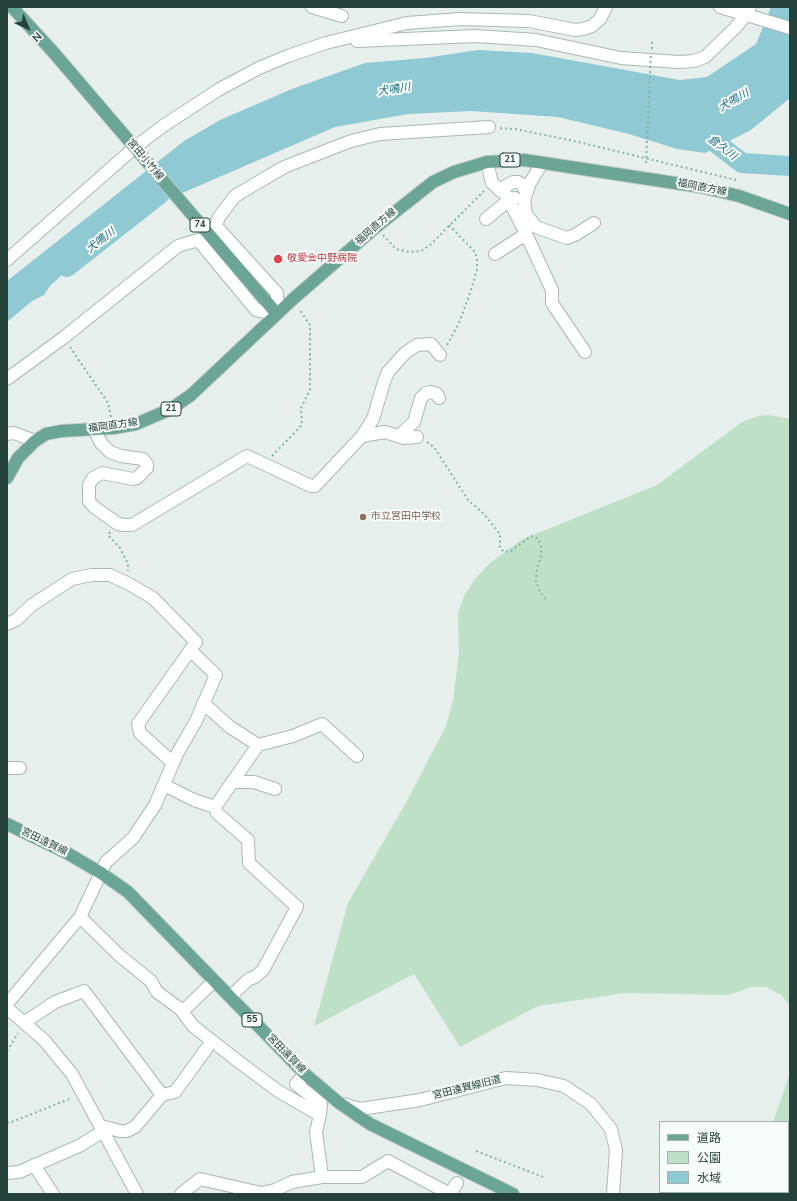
<!DOCTYPE html>
<html>
<head>
<meta charset="utf-8">
<style>
	body { margin:0 }
	#map { position:relative; width:797px; height:1201px; overflow:hidden; background:#e6efeb; font-family:"Nunito Sans","Noto Sans JP",sans-serif }
	canvas { display:block }
	.frame { position:absolute; inset:0; border:8px solid #24423a; pointer-events:none }
	.legend { position:absolute; left:659px; top:1121px; width:130px; height:72px; box-sizing:border-box; background:#f7fbf9; border:1px solid #a3b1ad; margin:0; padding:5px 7px; list-style:none; font-size:12px; color:#24423a }
	.legend li { display:flex; align-items:center; gap:8px; height:20px }
	.legend b { width:20px; border:1px solid #a3b1ad }
	.north { position:absolute; left:8px; top:8px; width:40px; height:40px; -webkit-text-stroke:3px #f7fbf9; paint-order:stroke; rotate:136deg; font-size:11px; font-weight:700; line-height:16px; text-align:center; color:#24423a }
	.north::after { content:''; display:block; margin:auto; width:14px; height:18px; background:#24423a; clip-path:polygon(50% 0,100% 100%,50% 72%,0 100%) }
</style>
</head>
<body>
<div id="map">
<canvas width="797" height="1201"></canvas>
<div class="frame"></div>
<ul class="legend">
<li><b style="height:5px;background:#6aa596"></b>道路</li>
<li><b style="height:11px;background:#bfe0c8"></b>公園</li>
<li><b style="height:11px;background:#8ec9d4"></b>水域</li>
</ul>
<div class="north">N</div>
</div>
<script>
const g = document.querySelector('canvas').getContext('2d');
g.lineJoin = 'round';
function fill(path, color) { g.fillStyle = color; g.fill(path, 'evenodd'); }
const shape = rows => new Path2D(rows.map(r => 'M' + r).join(''));
function stroke(path, color, width, dash) { g.strokeStyle = color; g.lineWidth = width; g.lineCap = dash ? 'butt' : 'round'; g.setLineDash(dash || []); g.stroke(path); }
function label(font, color, halo, rows, align = 'center') {
  g.font = font + ' "Nunito Sans","Noto Sans JP",sans-serif'; g.lineWidth = 4; g.setLineDash([]); g.textBaseline = 'middle'; g.strokeStyle = halo; g.fillStyle = color; for (const [text, x, y, turn = 0] of rows) {
    g.save(); g.translate(x, y); g.rotate((+turn || 0) * Math.PI / 180); g.textAlign = isNaN(turn) ? turn : align; if (halo) g.strokeText(text, 0, 0); g.fillText(text, 0, 0); g.restore();
  }
}
fill(shape([
	[769,415,790,419,790,1006,781,995,766,987,751,987,728,995,625,993,538,1006,460,1047,414,974,314,1026,348,903,408,799,446,726,453,700,459,654,458,614,464,596,475,579,491,562,523,539,657,485,742,422,758,416],
	[790,1073,790,1194,755,1194,756,1192,788,1192,788,1122,773,1122]
]), '#bfe0c8');
fill(shape([
	[771,7,790,7,790,98,751,130,705,153,677,149,629,134,558,117,472,111,408,114,335,127,122,219,50,286,44,295,32,301,7,322,7,281,184,141,220,120,292,89,365,63,425,58,478,50,532,53,680,80,707,77,756,44]
]), '#8ec9d4');
stroke(shape([
	[698,129,742,163,790,166],
	[67,267,160,194]
]), '#8ec9d4', 20);
const minor = shape([
	[312,7,342,16],
	[720,7,790,28],
	[357,41,476,36,536,40,621,58,679,62,694,61,705,57,735,28,746,15,750,7],
	[487,162,492,183,507,196,526,234,552,290,552,303,585,352],
	[542,163,530,183,524,200,526,214,536,227,567,238,575,235,594,223],
	[499,190,513,182,518,182,522,184,526,192],
	[486,219,509,200,515,198],
	[495,254,526,234],
	[7,260,134,148,163,126,218,90,259,68,288,56,326,43,407,23,460,19,529,21,575,30,583,29,592,26,600,19,606,7],
	[7,379,63,338,178,246,198,240,256,310,277,314,277,293,216,226,219,217,235,196,284,167,351,141,380,134,489,127],
	[94,429,101,443,110,452,121,456,143,459,147,464,147,468,137,478,133,479,102,473,93,478,89,485,89,501,94,507,118,524,124,525,132,525,247,456,311,486,315,486,362,436,385,432,404,438,417,437],
	[7,434,14,433,35,441],
	[362,436,373,419,384,382,388,372,405,353,417,345,431,344,440,355],
	[399,436,414,422,421,398,426,393,431,392,437,394,439,398],
	[7,624,16,620,32,605,72,579,92,575,110,575,129,584,153,598,196,642,138,724,140,733,173,763],
	[258,745,293,736,322,724,357,756],
	[7,768,20,768],
	[232,782,254,782,275,789],
	[164,785,194,800,215,807,258,745,230,727,203,703],
	[215,807,217,813,248,840,249,863,297,907,263,970,255,977,249,979,230,997],
	[80,917,120,956,151,981,157,992,183,1011,214,981],
	[7,1004,80,917,106,862,133,838,155,805,177,754,196,721,216,675,190,650],
	[7,1008,44,1040,72,1074,137,1194],
	[181,1010,193,1026,239,1062,278,1091,320,1115],
	[25,1022,55,1002,84,991,162,1095,135,1127,127,1131,120,1131,101,1126],
	[162,1095,175,1092,212,1041],
	[343,1104,360,1109,420,1100,506,1078,537,1080,564,1086,591,1104,611,1129,616,1150,613,1194],
	[34,1165,53,1194],
	[7,1173,19,1172,79,1146,102,1132],
	[322,1177,362,1177,388,1161,450,1194,457,1183],
	[181,1194,200,1179,261,1193,275,1190,292,1182,322,1177,316,1132,320,1115,321,1104,296,1084,305,1074]
]);
const major = shape([
	[12,7,54,53,277,314],
	[7,478,18,458,35,441,46,434,61,431,114,428,136,424,171,409,191,395,293,299,376,227,433,182,454,172,487,162,524,160,701,187,739,196,790,214],
	[7,824,67,853,101,873,128,892,305,1074,338,1102,370,1124,513,1194]
]);
stroke(minor, '#a8b8b2', 14);
stroke(major, '#c2cac8', 14);
stroke(shape([
	[652,49,652,40],
	[500,128,515,129,574,141,736,180],
	[383,235,396,249,409,252,421,251,429,246,484,191],
	[447,345,459,323,471,290,477,270,477,258,475,252,449,225],
	[70,347,108,403,111,417],
	[427,442,434,447,468,500,484,514,500,534,500,548,504,552,511,551,531,536,537,538,541,545,541,557,537,568,536,581,540,592,547,601],
	[272,456,302,425,301,408,310,390,310,325,299,309],
	[110,532,108,535,120,548,128,564,128,571],
	[7,1051,18,1033],
	[7,1122,9,1123,72,1098],
	[476,1151,546,1178]
]), '#86b3a5', 2, [2, 3]);
stroke(minor, '#fff', 12);
stroke(major, '#6aa596', 12);
stroke(shape([
	[646,163,651,54]
]), '#86b3a5', 2, [2, 3]);
for (const [x, y, r, color] of [
	[278,259,5,"#e0444e"],
	[363,517,4,"#8d6e63"]
]) { const dot = new Path2D(); dot.arc(x, y, r, 0, 2 * Math.PI); g.fillStyle = color; g.fill(dot); stroke(dot, '#f7fbf9', 1.5); }
for (const [x, y, w] of [
	[510,160,20],
	[200,225,20],
	[171,409,20],
	[252,1020,20]
]) { const box = new Path2D(); box.roundRect(x - w / 2, y - 7, w, 14, 3); g.fillStyle = '#f7fbf9'; g.fill(box); stroke(box, '#24423a', 1); }
label('bold 9px', '#24423a', null, [
	["21",510,160],
	["74",200,225],
	["21",171,409],
	["55",252,1020]
]);
label('10px', '#24423a', '#f7fbf9', [
	["宮田小竹線",145,160,50],
	["福岡直方線",702,188,11],
	["福岡直方線",376,227,-41],
	["福岡直方線",113,426,-8],
	["宮田遠賀線",44,842,26],
	["宮田遠賀線",286,1054,46],
	["宮田遠賀線旧道",467,1088,-14]
]);
label('10px', '#be3a42', '#f7fbf9', [
	["敬愛会中野病院",287,259]
], 'left');
label('10px', '#785e54', '#f7fbf9', [
	["市立宮田中学校",371,517]
], 'left');
label('italic 11px', '#1c6f80', '#f7fbf9', [
	["犬鳴川",394,90,-8],
	["犬鳴川",734,101,-30],
	["倉久川",722,148,37],
	["犬鳴川",101,241,-38]
]);
</script>
</body>
</html>
